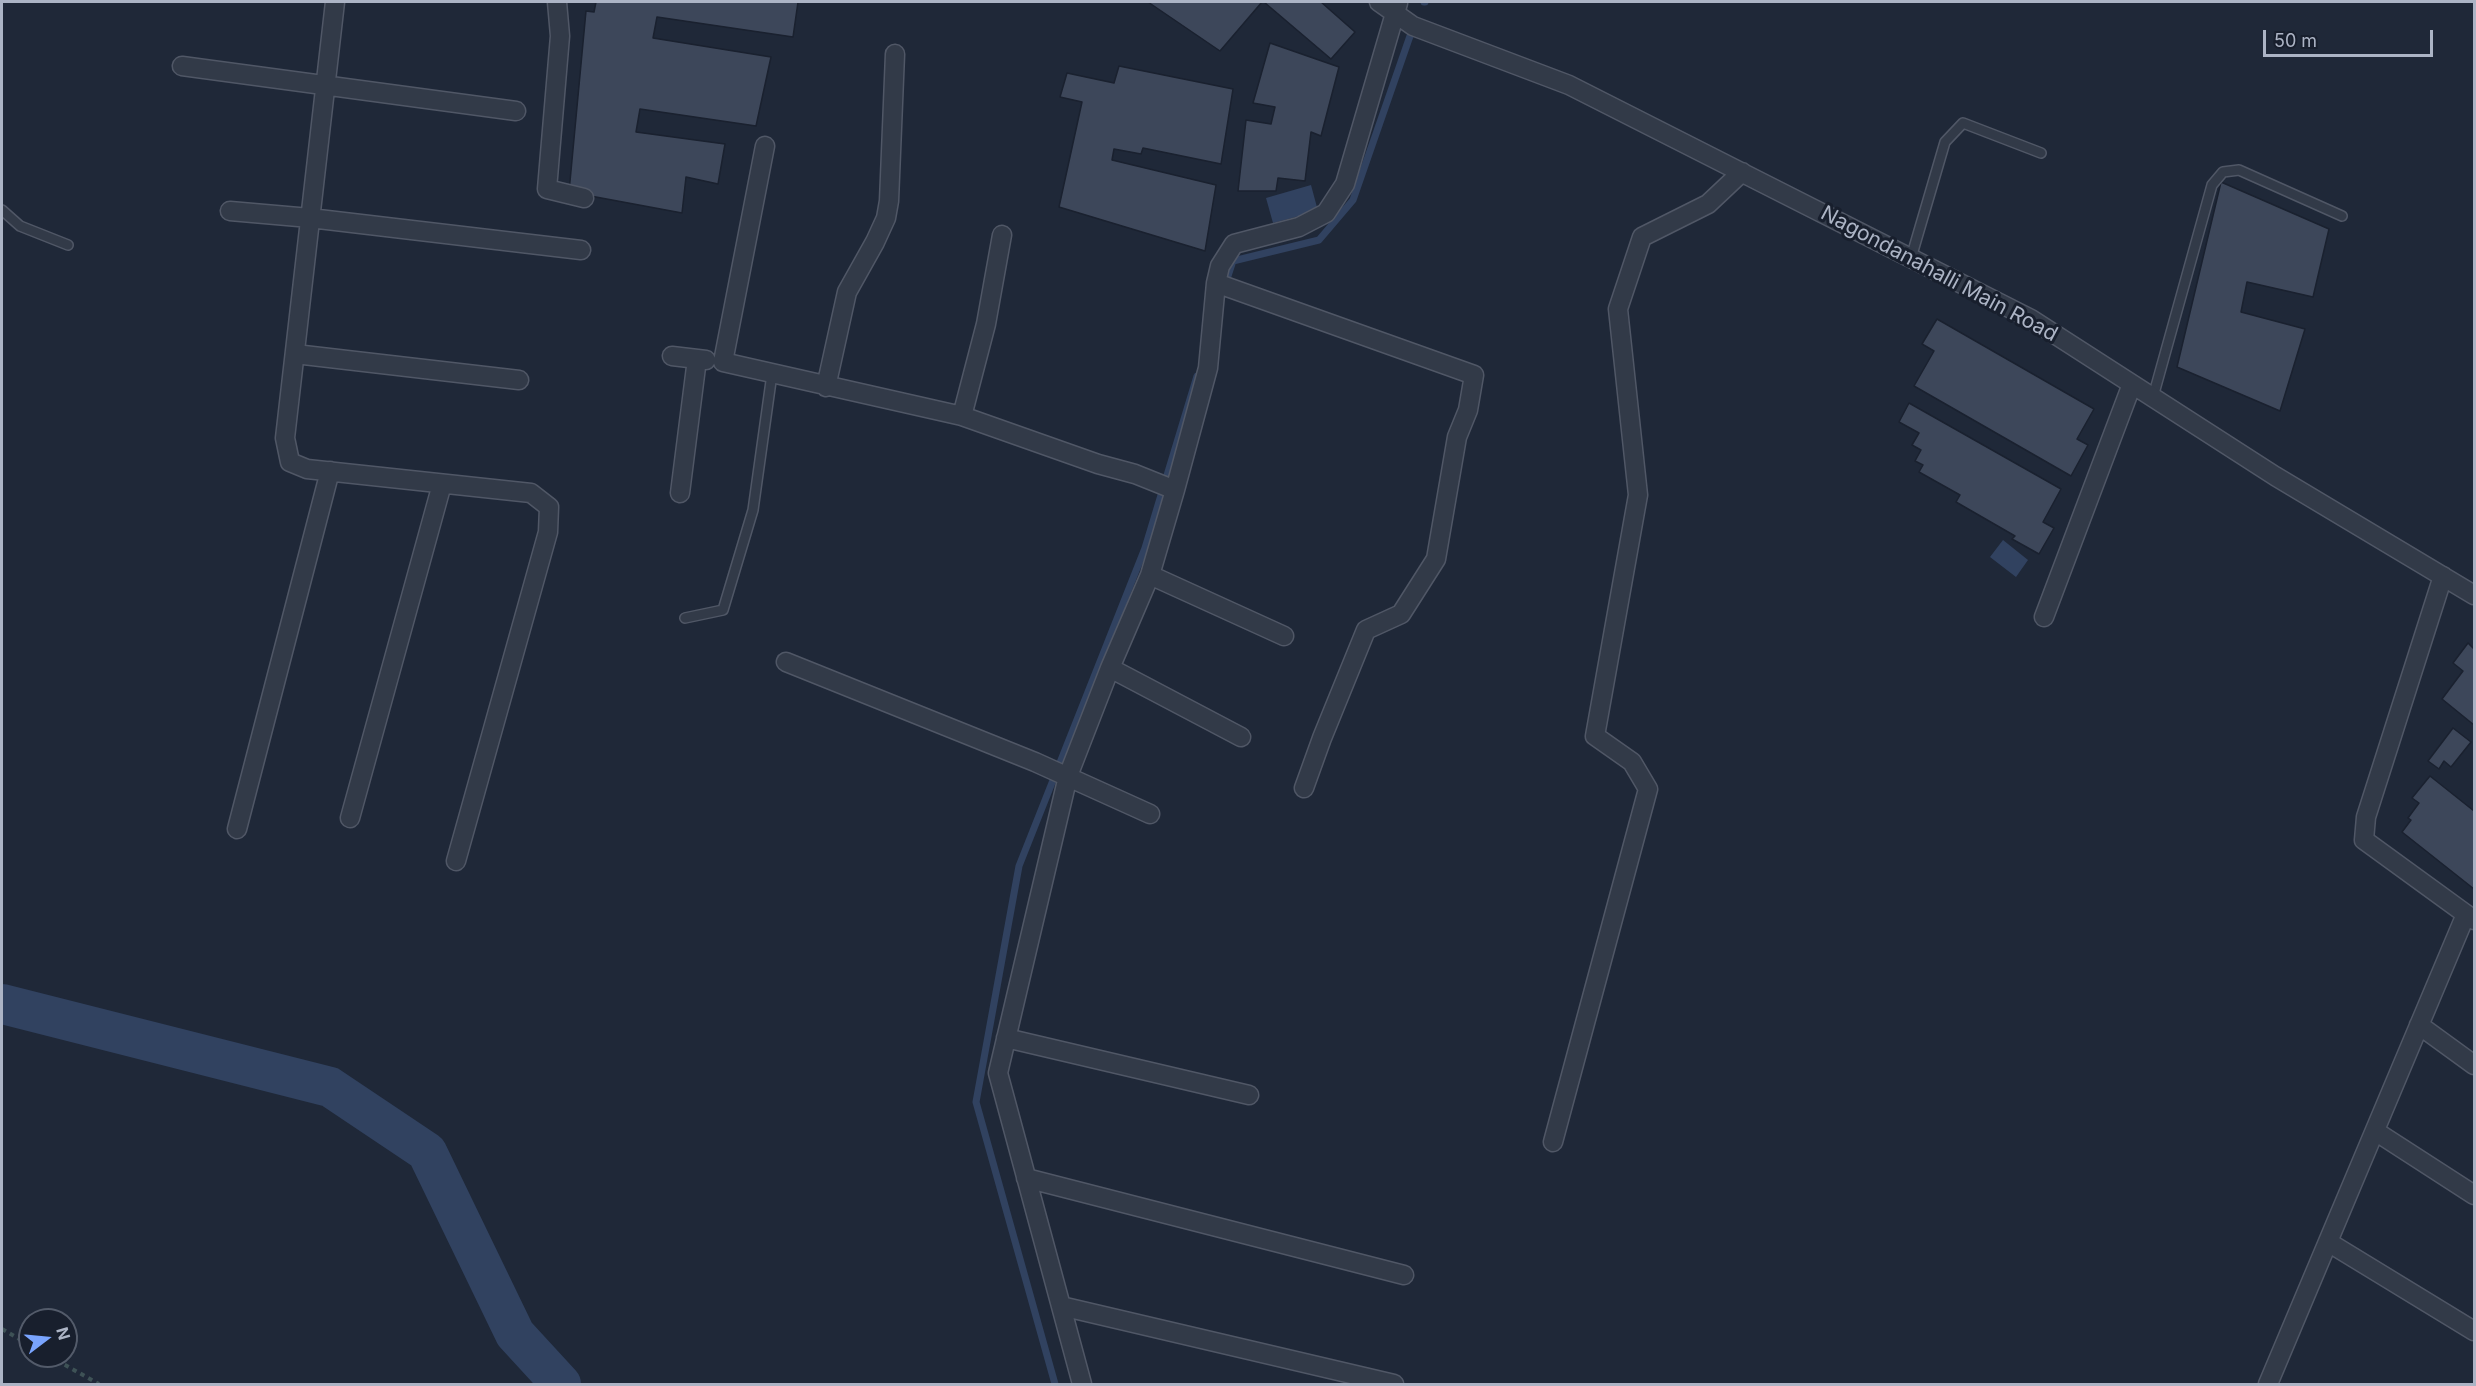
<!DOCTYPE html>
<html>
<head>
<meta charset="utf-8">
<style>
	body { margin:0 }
	#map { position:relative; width:2476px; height:1386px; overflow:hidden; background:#1f2838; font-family:Inter,sans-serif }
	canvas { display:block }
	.frame { position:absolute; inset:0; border:3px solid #acb4c5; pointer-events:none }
	.north { position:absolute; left:18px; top:1308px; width:60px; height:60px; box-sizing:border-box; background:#181f2d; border:2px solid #535b6a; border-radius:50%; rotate:74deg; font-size:16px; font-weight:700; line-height:24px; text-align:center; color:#acb4c5 }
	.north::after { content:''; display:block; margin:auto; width:21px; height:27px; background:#79a4fe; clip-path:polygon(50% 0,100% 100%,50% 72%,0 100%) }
	.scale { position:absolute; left:2263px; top:30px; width:170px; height:27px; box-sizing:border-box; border:3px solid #acb4c5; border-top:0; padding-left:8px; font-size:18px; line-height:21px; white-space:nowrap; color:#acb4c5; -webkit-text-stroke:4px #181f2d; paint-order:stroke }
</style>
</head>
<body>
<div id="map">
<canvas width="2476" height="1386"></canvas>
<div class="frame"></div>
<div class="north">N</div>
<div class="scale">50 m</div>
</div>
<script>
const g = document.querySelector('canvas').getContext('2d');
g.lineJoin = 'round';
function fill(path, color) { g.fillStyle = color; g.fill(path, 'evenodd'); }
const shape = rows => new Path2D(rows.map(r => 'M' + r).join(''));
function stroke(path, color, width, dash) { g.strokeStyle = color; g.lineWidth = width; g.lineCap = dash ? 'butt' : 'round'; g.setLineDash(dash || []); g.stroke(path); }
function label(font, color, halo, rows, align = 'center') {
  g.font = font + ' Inter,sans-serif'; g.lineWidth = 6; g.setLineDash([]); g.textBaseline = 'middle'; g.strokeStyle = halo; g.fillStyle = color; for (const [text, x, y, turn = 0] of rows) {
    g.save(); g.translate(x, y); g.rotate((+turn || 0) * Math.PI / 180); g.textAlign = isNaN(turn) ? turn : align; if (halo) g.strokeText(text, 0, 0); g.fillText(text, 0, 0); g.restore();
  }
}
fill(shape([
	[1311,185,1318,211,1273,223,1266,198],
	[2003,540,2028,560,2016,577,1990,557]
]), '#314260');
stroke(shape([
	[1424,2,1425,2],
	[1227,279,1233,261,1319,240,1353,200,1410,36],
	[1055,1384,976,1102,1019,866,1145,548,1197,376]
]), '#314260', 7);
stroke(shape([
	[2,1004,330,1087,427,1152,515,1334,561,1384]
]), '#314260', 40);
const building = shape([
	[596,2,798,2,793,37,657,17,653,38,771,57,756,126,640,109,636,132,725,144,718,184,686,177,682,213,569,192,586,11,594,12,596,2],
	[1148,2,1262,2,1220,51,1148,2],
	[1264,2,1321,2,1355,32,1331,59,1264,2],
	[1270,43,1339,67,1321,136,1311,132,1305,181,1278,178,1276,191,1238,191,1246,120,1271,124,1275,107,1253,103,1270,43],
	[1119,66,1233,89,1221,164,1143,148,1141,154,1114,149,1112,160,1216,185,1205,251,1059,207,1082,102,1060,97,1067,73,1114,83,1119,66],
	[2221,182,2329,229,2313,297,2247,282,2241,312,2305,329,2280,411,2177,367,2221,182],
	[1937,319,2094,409,2077,439,2088,445,2071,476,1914,386,1934,351,1922,344,1937,319],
	[1909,403,2061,489,2043,522,2054,528,2039,554,2012,539,2015,536,1956,502,1960,495,1919,472,1923,465,1915,461,1921,450,1912,445,1919,433,1899,422,1909,403],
	[2468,643,2474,649,2474,725,2442,699,2463,671,2453,663,2468,643],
	[2453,728,2471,742,2451,767,2444,761,2439,769,2428,761,2453,728],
	[2430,776,2474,811,2474,889,2402,832,2411,820,2408,818,2419,803,2412,798,2430,776]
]);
fill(building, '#3d475a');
stroke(building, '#1a212f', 1.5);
const service = shape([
	[2,210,20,226,68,245],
	[1911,258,1945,142,1963,123,2041,153],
	[2153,397,2212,185,2223,172,2239,170,2342,216],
	[685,618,723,610,753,510,772,374]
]);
const minor = shape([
	[335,2,285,438,290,462,307,469,531,493,549,507,548,532,456,861],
	[557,2,560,36,547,189,584,198],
	[1379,2,1413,26,1569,85,2031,319,2275,476,2474,595],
	[182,66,516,111],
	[765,146,723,362,962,416],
	[230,211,310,218,581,250],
	[1002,235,986,324,962,416,1098,464,1135,474,1175,490,1208,368,1216,283,1220,266,1234,244,1299,227,1326,213,1345,184,1398,3],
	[1216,283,1474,375,1468,410,1457,437,1436,559,1401,614,1366,630,1322,738,1304,788],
	[295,354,519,380],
	[672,356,706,360],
	[826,387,847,292,875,242,886,218,889,201,895,54],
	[680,493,697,359],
	[1150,575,1284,636],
	[2443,576,2366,817,2364,840,2474,920],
	[2044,617,2132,384],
	[786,662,1035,762,1150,814],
	[1110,668,1241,737],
	[350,818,442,484],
	[237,829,330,471],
	[2419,1025,2474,1065],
	[1006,1038,1249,1095],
	[2375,1131,2474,1195],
	[1553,1142,1648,789,1632,762,1595,736,1638,495,1618,309,1642,237,1708,204,1742,172],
	[1026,1178,1404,1275],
	[2328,1242,2474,1331],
	[1061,1306,1394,1384],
	[1082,1384,998,1073,1068,776,1110,668,1150,575,1175,490],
	[2268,1384,2466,914]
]);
stroke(service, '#505766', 12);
stroke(minor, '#505766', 21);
stroke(shape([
	[2,1329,30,1345],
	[49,1356,99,1384]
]), '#3e5256', 4, [4.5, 4.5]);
stroke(service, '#323a48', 9);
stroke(minor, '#323a48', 18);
label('21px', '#acb4c5', '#181f2d', [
	["Nagondanahalli Main Road",1939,274,28]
]);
</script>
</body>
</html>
